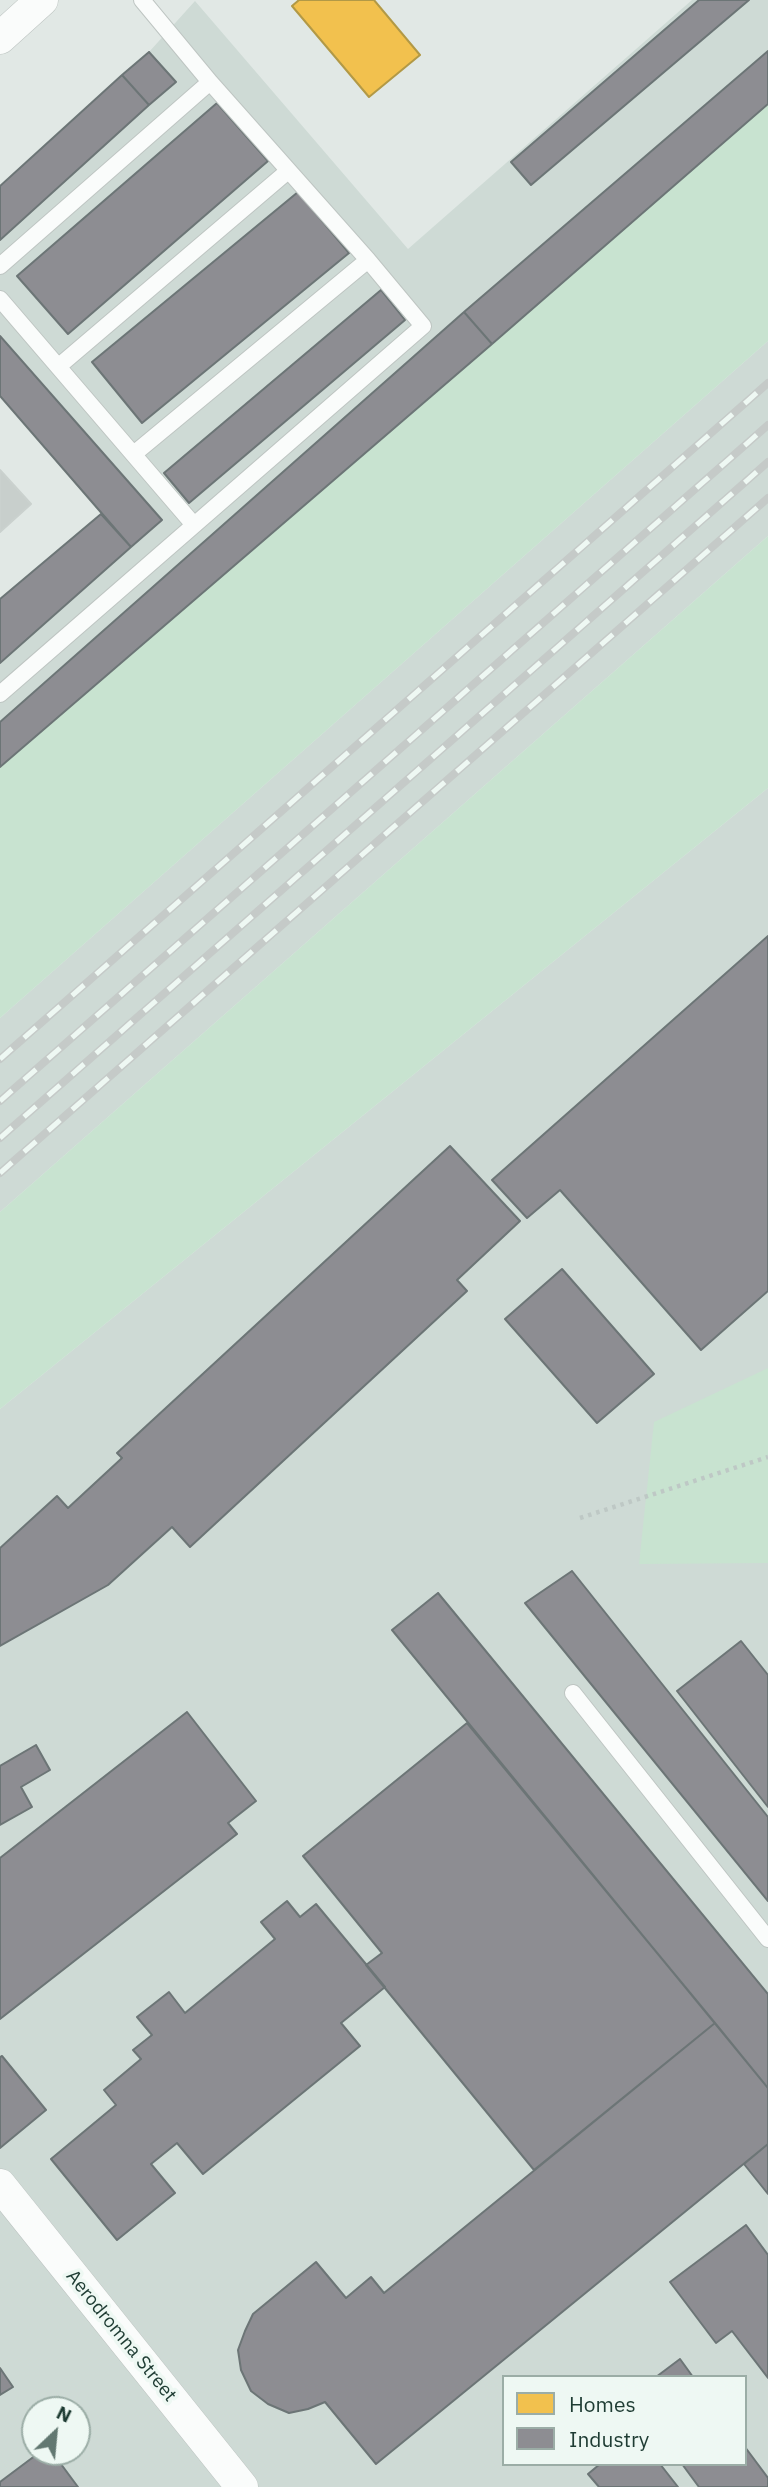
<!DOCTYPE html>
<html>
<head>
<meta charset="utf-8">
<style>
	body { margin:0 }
	#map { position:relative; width:768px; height:2487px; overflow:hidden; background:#e1e8e5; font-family:"IBM Plex Sans",sans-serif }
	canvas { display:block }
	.legend { position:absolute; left:502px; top:2375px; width:245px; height:91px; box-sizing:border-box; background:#eef8f3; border:2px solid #9bada6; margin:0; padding:9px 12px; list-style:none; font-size:21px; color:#1e3c33 }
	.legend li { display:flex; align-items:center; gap:14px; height:35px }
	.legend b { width:35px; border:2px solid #9bada6 }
	.north { position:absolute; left:21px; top:2396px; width:70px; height:70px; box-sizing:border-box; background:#eef8f3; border:2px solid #9bada6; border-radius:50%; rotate:26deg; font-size:19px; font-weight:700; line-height:28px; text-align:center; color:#1e3c33 }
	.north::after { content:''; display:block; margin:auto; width:24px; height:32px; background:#627871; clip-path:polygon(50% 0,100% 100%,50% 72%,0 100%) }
</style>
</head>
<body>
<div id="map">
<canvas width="768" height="2487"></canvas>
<ul class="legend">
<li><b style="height:19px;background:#f2c14e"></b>Homes</li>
<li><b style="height:19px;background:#8d8d92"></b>Industry</li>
</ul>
<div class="north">N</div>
</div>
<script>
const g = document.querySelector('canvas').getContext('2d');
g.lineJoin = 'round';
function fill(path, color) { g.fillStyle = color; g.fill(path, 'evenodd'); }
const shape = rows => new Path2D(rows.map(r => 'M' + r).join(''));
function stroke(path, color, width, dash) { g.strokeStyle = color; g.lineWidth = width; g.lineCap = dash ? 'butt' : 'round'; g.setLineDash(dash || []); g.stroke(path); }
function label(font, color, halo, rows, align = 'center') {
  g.font = font + ' "IBM Plex Sans",sans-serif'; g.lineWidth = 7; g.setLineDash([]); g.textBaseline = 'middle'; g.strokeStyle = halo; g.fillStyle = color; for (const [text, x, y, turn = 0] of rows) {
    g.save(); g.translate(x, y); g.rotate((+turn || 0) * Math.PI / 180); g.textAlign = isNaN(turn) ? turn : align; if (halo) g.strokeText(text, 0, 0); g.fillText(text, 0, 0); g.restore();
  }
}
fill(shape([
	[692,0,768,0,768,104,0,767,0,599,101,514,0,396,0,186,149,52,195,1,408,249],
	[768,341,768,536,0,1212,0,1018],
	[768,788,768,2487,0,2487,0,1409],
	[504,2377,745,2377,745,2464,504,2464],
	[35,2410,77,2410,77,2452,35,2452]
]), '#cedad5');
fill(shape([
	[768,104,768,341,0,1018,0,767],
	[768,536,768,788,0,1409,0,1212],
	[768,1368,768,1563,639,1564,654,1422]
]), '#c8e3d0');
const homes = shape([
	[299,0,374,0,420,55,369,97,292,6,299,0]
]);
fill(homes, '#f2c14e');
stroke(homes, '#b29946', 2);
const industry = shape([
	[699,0,749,0,531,185,511,162,699,0],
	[768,51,768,104,492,344,464,312,768,51],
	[149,52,176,82,149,105,122,75,149,52],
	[122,75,149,105,0,240,0,186,122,75],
	[217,103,268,161,68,334,17,276,217,103],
	[298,192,349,253,142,423,92,362,298,192],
	[381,290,405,320,189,503,164,473,381,290],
	[464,312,492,344,0,767,0,722,464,312],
	[0,336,162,520,131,547,0,396,0,336],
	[101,514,131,547,0,663,0,599,101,514],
	[768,936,768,1291,701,1350,560,1190,527,1218,492,1180,768,936],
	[450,1146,520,1221,457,1280,467,1291,190,1547,172,1527,108,1585,0,1646,0,1548,57,1496,68,1508,122,1458,117,1453,450,1146],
	[562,1269,654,1374,597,1423,505,1319,562,1269],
	[572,1571,768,1817,768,1901,525,1603,572,1571],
	[438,1593,768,1994,768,2088,392,1630,438,1593],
	[741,1641,768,1675,768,1807,677,1691,741,1641],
	[187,1712,256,1801,228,1823,237,1834,0,2019,0,1858,187,1712],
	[467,1723,715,2023,534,2170,366,1965,382,1953,303,1856,467,1723],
	[36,1745,50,1770,21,1787,32,1807,0,1825,0,1766,36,1745],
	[287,1901,300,1917,316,1904,385,1987,341,2023,360,2046,203,2174,177,2143,151,2164,175,2193,117,2240,51,2159,116,2105,104,2090,141,2059,133,2050,152,2035,137,2017,169,1992,185,2013,275,1939,261,1922,287,1901],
	[715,2023,768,2088,768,2144,376,2464,325,2402,308,2409,289,2413,268,2404,251,2391,241,2370,238,2350,245,2331,253,2314,316,2262,346,2298,371,2277,384,2293,715,2023],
	[2,2056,46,2110,0,2148,0,2057,2,2056],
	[768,2144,768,2194,744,2164,768,2144],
	[746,2225,768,2255,768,2378,732,2331,716,2343,670,2282,746,2225],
	[680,2359,693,2377,656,2377,680,2359],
	[0,2368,13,2387,0,2395,0,2368],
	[745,2447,768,2478,768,2487,699,2487,682,2464,745,2464,745,2447],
	[40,2452,52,2452,78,2487,0,2487,0,2482,40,2452],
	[600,2464,660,2464,678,2487,599,2487,588,2474,600,2464]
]);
fill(industry, '#8d8d92');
stroke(industry, '#6c7576', 2);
const building = shape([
	[0,470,31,504,0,532,0,470]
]);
fill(building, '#c8cfcc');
stroke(building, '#cad1ce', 2);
const lane = shape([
	[0,266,210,82],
	[0,299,194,525],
	[59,366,288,171],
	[135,453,368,260],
	[0,694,423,326,368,260,210,82,142,0],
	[573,1693,768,1939]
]);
const street = shape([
	[0,38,42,0],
	[0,2185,242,2487]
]);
stroke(lane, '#bec5c2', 18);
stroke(street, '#bec5c2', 33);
stroke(shape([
	[580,1518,768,1457]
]), '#bec8c5', 4.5, [3.5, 5]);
stroke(lane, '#fafcfb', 16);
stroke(street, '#fafcfb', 32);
const rail = shape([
	[0,1059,768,383],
	[0,1101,768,425],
	[0,1138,768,462],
	[0,1173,768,498]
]);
stroke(rail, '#c5cac8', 8);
stroke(rail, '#eef8f3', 5, [16]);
label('19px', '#1e3c33', '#eef8f3', [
	["Aerodromna Street",121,2336,51]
]);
</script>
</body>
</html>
